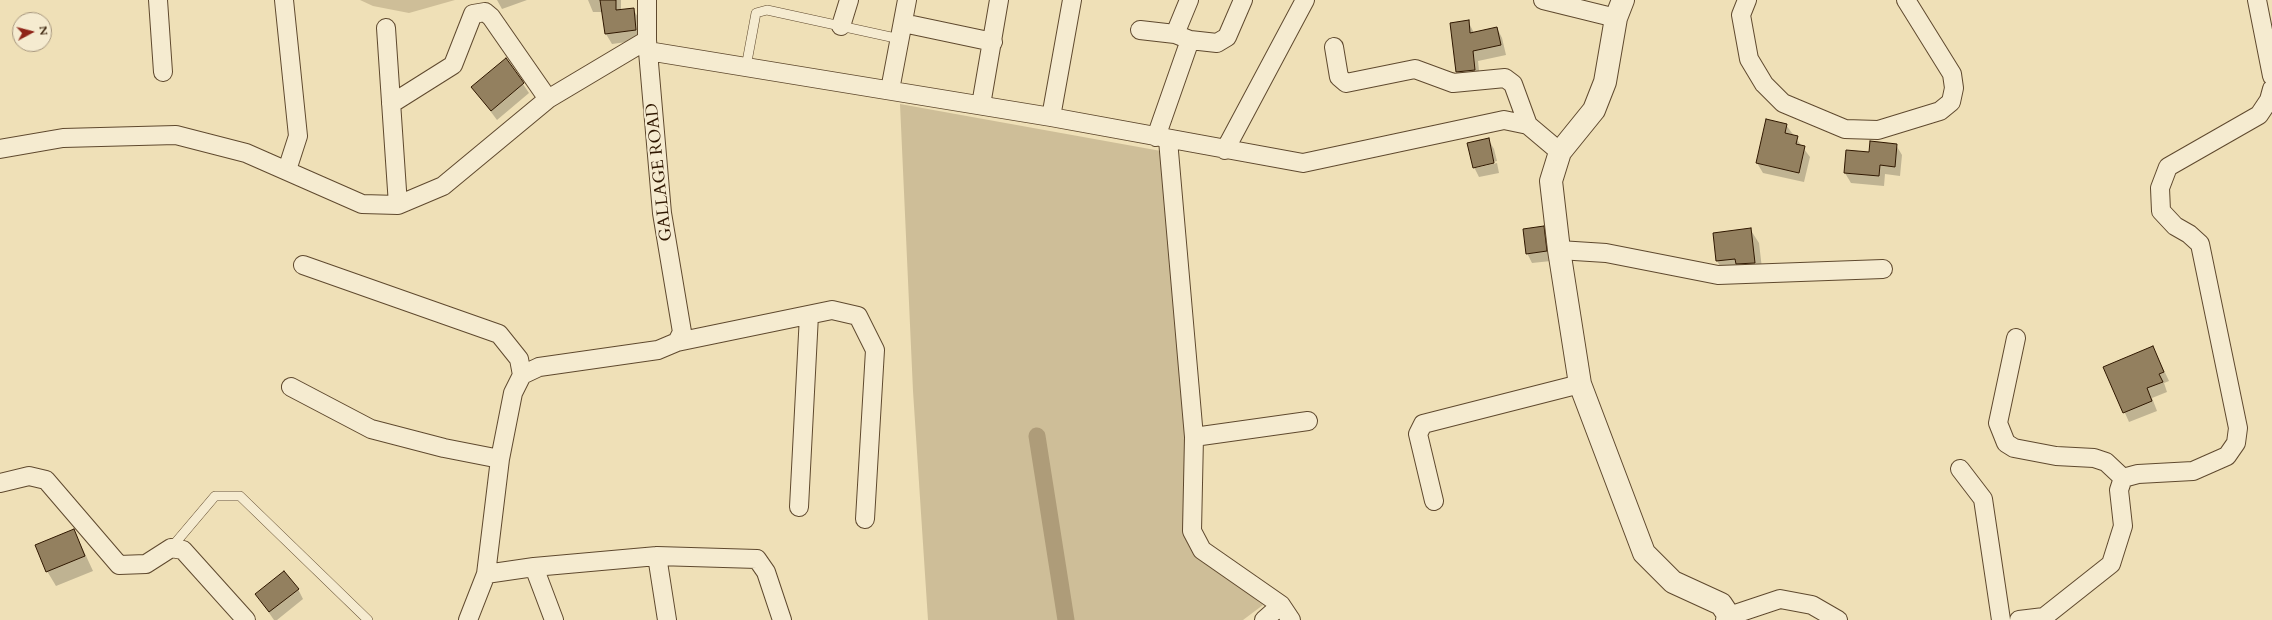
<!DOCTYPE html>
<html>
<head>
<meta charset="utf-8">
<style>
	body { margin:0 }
	#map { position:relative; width:2272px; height:620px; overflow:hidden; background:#efe0b7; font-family:Cardo,serif }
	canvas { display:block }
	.north { position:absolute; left:12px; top:12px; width:40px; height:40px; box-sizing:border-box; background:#f5ebd0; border:1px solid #a6967d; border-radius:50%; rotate:83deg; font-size:11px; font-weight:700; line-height:16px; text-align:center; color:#2f1700 }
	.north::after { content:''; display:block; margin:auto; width:14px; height:18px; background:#8f2418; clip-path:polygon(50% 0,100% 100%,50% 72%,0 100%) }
</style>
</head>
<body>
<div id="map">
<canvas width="2272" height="620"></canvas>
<div class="north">N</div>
</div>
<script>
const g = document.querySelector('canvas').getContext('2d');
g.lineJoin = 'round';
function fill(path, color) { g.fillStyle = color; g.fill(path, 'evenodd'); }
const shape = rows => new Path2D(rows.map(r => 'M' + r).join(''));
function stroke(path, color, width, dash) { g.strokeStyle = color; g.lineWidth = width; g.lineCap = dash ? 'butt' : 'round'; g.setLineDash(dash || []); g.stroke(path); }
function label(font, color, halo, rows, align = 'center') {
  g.font = font + ' Cardo,serif'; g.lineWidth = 4; g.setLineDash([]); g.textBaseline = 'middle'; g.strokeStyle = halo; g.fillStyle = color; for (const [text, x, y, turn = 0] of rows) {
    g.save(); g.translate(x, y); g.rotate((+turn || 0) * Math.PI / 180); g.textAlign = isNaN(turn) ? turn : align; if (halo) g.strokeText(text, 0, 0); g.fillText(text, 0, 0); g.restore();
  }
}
fill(shape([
	[360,0,455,0,409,13,373,6],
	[900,104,1172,153,1197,554,1263,605,1243,620,928,620,913,391]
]), '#cebe98');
fill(shape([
	[497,0,527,0,502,9],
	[588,0,621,0,621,10,633,9,639,19,641,40,612,44,606,34,603,12,593,12],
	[1468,21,1474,33,1497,28,1502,38,1506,55,1478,61,1480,80,1462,82,1457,72],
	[506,59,529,93,497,120,473,88],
	[1786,125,1810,157,1804,182,1763,173,1757,163],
	[1488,139,1494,149,1497,161,1475,166,1475,168,1497,163,1499,173,1479,177,1474,167],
	[1896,145,1902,155,1900,176,1885,174,1884,186,1851,183,1845,173],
	[1543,227,1549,237,1551,261,1532,263,1527,253],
	[1750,229,1759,243,1763,277,1726,276,1717,261,1714,233],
	[2153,347,2169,381,2164,383,2167,392,2152,398,2157,411,2129,422,2105,368],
	[74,530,93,571,56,586,47,571],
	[298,589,303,599,277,620,274,620,256,594]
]), '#0003');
stroke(shape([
	[1037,436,1066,620]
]), '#ae9c79', 17);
const building = shape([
	[600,0,616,0,616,10,634,8,636,30,605,34,600,0],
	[1469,20,1470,33,1497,27,1501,45,1473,51,1475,70,1456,72,1450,23,1469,20],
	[506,58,524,83,491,111,471,87,506,58],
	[1766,119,1787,124,1785,133,1798,136,1796,144,1805,146,1799,173,1756,163,1766,119],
	[1489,138,1494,163,1473,168,1467,143,1489,138],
	[1870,141,1897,144,1895,167,1880,165,1879,176,1844,173,1846,150,1869,152,1870,141],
	[1544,226,1547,251,1526,254,1523,229,1544,226],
	[1751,228,1755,263,1736,264,1735,259,1716,261,1713,233,1751,228],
	[2153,346,2164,372,2159,374,2163,382,2147,388,2152,401,2123,413,2103,367,2153,346],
	[74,529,85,556,46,572,35,545,74,529],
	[284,571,299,589,269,612,255,594,284,571]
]);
fill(building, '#93805f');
stroke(building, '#2f1700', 1);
const service = shape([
	[746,67,756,13,767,10,900,39],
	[171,548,215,496,240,496,368,620]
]);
const minor = shape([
	[158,0,163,72],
	[284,0,298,136,287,170],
	[647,0,647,40,662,213,682,332,677,342],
	[1543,0,1616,18],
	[1747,0,1741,15,1749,59,1764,84,1783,103,1845,129,1878,130,1940,111,1951,102,1954,88,1952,74,1906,0],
	[2257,0,2272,76],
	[903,23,993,42],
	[841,26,849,0],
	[386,28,398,205],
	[1140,30,1175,34,1190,40,1217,43,1227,37,1243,0],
	[1175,34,1189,0],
	[1334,47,1339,77,1346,83,1415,69,1453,83,1505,78,1513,84,1528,125],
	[648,51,1051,117,1303,163,1504,120,1528,125,1560,152],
	[890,90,907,0],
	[391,104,453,65,473,14,485,12,491,17,548,99],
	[981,105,999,0],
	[1051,117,1072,0],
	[1156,137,1190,40],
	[1168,140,1194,437,1192,531,1202,550,1281,605,1291,620],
	[0,149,63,138,176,135,246,153,362,204,398,205,443,186,548,99,647,40],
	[1225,150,1305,0],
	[1559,250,1606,253,1718,275,1883,269],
	[303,265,499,334,519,359,522,375],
	[2016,338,1998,423,2006,443,2014,448,2056,456,2094,458,2106,462,2123,478],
	[291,387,371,429,444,448,500,459],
	[1194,437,1308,421],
	[1960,469,1983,499,2001,620],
	[0,483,29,476,46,480,119,565,146,564,171,548,183,550,246,620],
	[1434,501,1418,434,1423,424,1580,384],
	[799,507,809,315],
	[657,556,667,620],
	[534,567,554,620],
	[486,574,534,567,657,556,757,559,766,572,782,620],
	[1729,616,1780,599,1812,605,1838,620],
	[468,620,486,574,500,459,513,393,522,375,539,367,658,350,677,342,832,310,858,316,875,350,865,519],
	[1264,620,1281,605],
	[2019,620,2044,617,2111,564,2123,526,2119,490,2123,478,2138,474,2193,471,2227,456,2236,443,2238,428,2200,244,2189,234,2175,226,2161,211,2160,188,2168,167,2259,115,2269,100,2272,89]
]);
const tertiary = shape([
	[1623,0,1616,18,1605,82,1594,110,1560,152,1551,181,1559,250,1580,384,1644,553,1673,582,1721,604,1729,616,1727,620]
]);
stroke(service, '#5f492e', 10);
stroke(minor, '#5f492e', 20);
stroke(tertiary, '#5f492e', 24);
stroke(service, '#f5ebd0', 9);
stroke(minor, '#f5ebd0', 18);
stroke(tertiary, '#f5ebd0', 22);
label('17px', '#2f1700', '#f5ebd0', [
	["GALLAGE ROAD",660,172,-96]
]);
</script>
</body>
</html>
